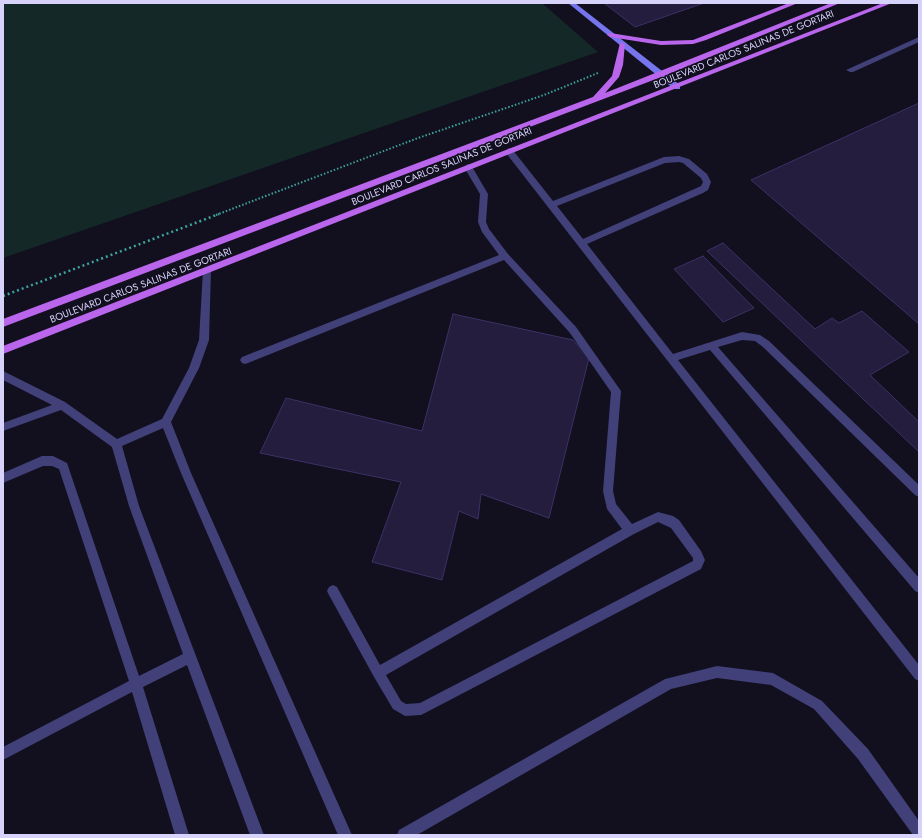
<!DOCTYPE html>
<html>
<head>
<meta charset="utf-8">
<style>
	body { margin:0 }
	#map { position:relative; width:922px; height:838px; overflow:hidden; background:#120f1f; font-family:Jost,sans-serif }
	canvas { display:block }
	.frame { position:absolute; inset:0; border:4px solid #d6d2f9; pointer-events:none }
</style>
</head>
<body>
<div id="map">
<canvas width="922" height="838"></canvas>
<div class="frame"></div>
</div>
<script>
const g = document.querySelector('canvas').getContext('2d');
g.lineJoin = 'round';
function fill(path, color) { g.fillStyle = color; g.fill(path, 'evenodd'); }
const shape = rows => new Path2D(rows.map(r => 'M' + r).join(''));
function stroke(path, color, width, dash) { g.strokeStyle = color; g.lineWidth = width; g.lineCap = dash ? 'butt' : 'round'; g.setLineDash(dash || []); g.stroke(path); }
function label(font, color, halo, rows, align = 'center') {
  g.font = font + ' Jost,sans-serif'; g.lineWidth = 3; g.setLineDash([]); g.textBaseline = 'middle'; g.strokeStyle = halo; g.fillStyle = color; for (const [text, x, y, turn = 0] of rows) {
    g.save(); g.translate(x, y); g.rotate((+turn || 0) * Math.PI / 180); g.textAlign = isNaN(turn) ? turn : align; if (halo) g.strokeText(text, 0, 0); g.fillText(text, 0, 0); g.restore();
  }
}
fill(shape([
	[3,3,542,3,598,52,3,258]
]), '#132827');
const building = shape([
	[604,3,704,3,635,27,604,3],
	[919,103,919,324,751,180,919,103],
	[723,243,815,329,832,318,839,323,862,311,909,352,870,375,919,422,919,452,707,251,723,243],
	[703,256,754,308,723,322,674,269,703,256],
	[453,314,573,340,589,358,549,518,481,494,478,519,459,511,442,580,372,562,401,482,260,453,286,398,422,431,453,314]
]);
fill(building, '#241d3d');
stroke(building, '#3c3266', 1);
stroke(shape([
	[216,215,418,138,544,95,598,73]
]), '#3ca49c', 2, [1.5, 2]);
stroke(shape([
	[3,296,219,214]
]), '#3ca49c', 2.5, [2, 3]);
fill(shape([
	[919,37,919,42,853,72,850,72,846,70,919,37],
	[509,148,512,149,553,201,664,157,679,156,689,159,707,174,711,182,708,190,703,193,587,244,673,354,742,332,760,335,769,341,919,485,919,497,915,495,763,347,755,341,742,340,718,347,919,578,919,593,915,591,710,350,678,360,919,665,919,681,915,679,506,153,505,151,509,148],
	[679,162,683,163,701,178,703,182,701,186,583,239,557,206,665,163,679,162],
	[468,164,471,165,488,194,486,222,489,229,508,254,576,327,621,391,613,491,616,504,632,524,658,512,673,516,679,520,701,551,705,560,701,569,425,713,421,715,405,716,393,709,374,677,329,595,327,591,329,587,333,585,337,587,380,665,622,529,607,509,603,491,611,392,570,333,504,260,248,363,245,364,242,363,240,360,242,357,499,255,482,232,478,222,480,194,464,167,468,164],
	[658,522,671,528,693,558,693,561,420,703,406,704,401,701,386,675,634,534,658,522],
	[207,267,211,270,209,340,199,368,171,422,191,473,352,835,338,835,181,473,163,428,122,446,139,506,264,835,250,835,187,665,143,687,189,835,175,835,132,692,3,760,3,747,129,681,59,469,52,466,43,466,3,483,3,473,42,456,53,456,67,463,139,676,183,654,129,506,112,447,61,410,3,431,3,423,52,405,3,380,3,371,65,402,117,439,162,419,189,368,199,340,203,270,207,267],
	[717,666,773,673,822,701,868,749,919,821,919,835,913,835,858,759,814,709,771,685,717,678,671,689,417,835,397,835,399,830,665,679,717,666]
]), '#414078');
fill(shape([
	[568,3,575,3,680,85,680,89,674,89,568,3]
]), '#7775ee');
fill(shape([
	[789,3,798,3,706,40,693,44,661,45,610,37,607,35,610,33,661,41,693,40,789,3],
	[831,3,840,3,664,76,3,327,3,319,593,97,612,76,620,43,625,44,623,65,619,77,605,93,831,3],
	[883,3,892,3,3,354,3,346,883,3]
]), '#b966ec');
label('10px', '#d6d2f9', '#120f1f', [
	["BOULEVARD CARLOS SALINAS DE GORTARI",744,50,-22],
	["BOULEVARD CARLOS SALINAS DE GORTARI",442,167,-22],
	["BOULEVARD CARLOS SALINAS DE GORTARI",141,286,-21]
]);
</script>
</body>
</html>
